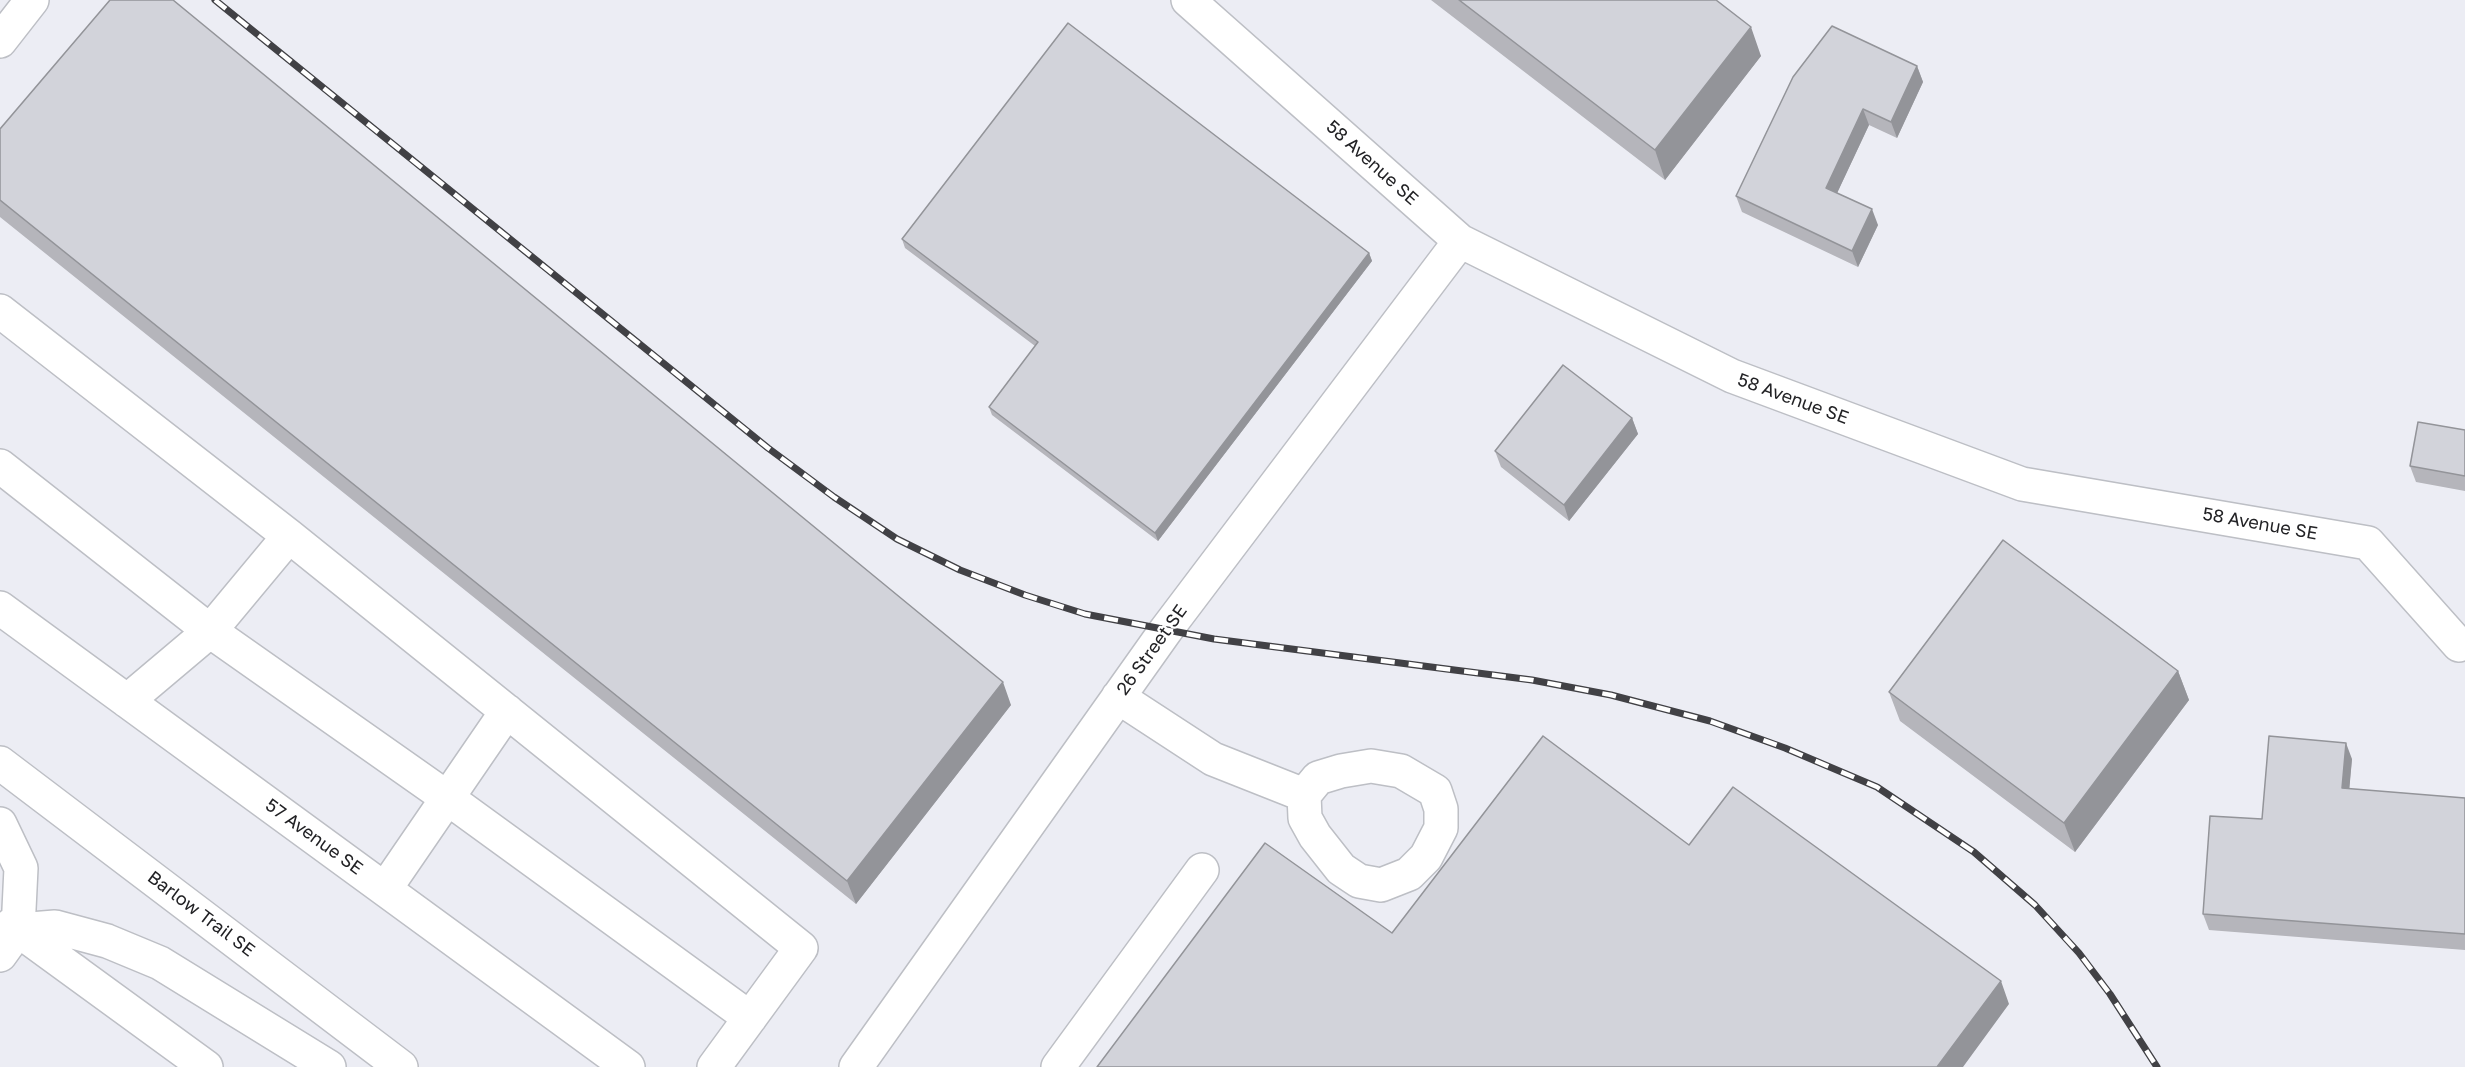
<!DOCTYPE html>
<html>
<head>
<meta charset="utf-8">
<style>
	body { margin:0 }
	canvas { display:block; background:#ecedf4 }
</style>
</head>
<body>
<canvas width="2465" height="1067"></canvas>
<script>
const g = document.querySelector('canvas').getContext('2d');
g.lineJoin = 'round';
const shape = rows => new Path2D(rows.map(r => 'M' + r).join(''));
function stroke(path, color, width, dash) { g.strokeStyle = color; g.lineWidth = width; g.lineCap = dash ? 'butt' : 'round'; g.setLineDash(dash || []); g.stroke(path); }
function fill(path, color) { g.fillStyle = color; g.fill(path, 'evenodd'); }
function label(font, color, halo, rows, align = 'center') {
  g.font = font + ' "Golos Text",sans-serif'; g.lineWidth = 4.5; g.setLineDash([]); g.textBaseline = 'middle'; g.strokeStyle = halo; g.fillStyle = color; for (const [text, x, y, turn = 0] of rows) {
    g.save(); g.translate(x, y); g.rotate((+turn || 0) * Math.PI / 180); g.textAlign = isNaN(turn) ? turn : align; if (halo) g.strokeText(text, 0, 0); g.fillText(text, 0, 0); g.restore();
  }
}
const minor = shape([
	[1188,0,1460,241,1732,376,2022,484,2368,543,2459,645],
	[0,41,32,0],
	[0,311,289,536,801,948,714,1067],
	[0,466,210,631,446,797,750,1018],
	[0,608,628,1067],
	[1118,697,1213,759,1304,795,1318,778,1341,771,1371,766,1401,771,1435,791,1441,809,1441,828,1426,857,1409,874,1381,885,1359,881,1341,869,1315,836,1305,818,1304,795],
	[127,701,210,631,289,536],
	[385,889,507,711],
	[0,955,18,930],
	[856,1067,1166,630,1460,241],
	[1058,1067,1202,870]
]);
const major = shape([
	[0,763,401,1067],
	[0,824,21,868,18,930],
	[11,925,206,1067],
	[18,930,55,927,107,941,160,963,329,1067]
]);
stroke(minor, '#bdbfc5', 36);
stroke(major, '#bdbfc5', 36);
stroke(minor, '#fff', 33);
stroke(major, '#fff', 33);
const rail = shape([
	[215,0,768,448,834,497,897,539,960,570,1025,595,1085,614,1214,639,1532,680,1611,695,1710,721,1785,748,1877,787,1974,852,2035,905,2079,953,2110,994,2157,1067]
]);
stroke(rail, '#414145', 7);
stroke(rail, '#fff', 4.5, [14]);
fill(shape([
	[1431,0,1716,0,1761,56,1665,180],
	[1917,66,1923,82,1897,138,1869,125,1837,193,1878,225,1858,267,1742,212,1736,196],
	[0,129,1011,705,856,904,0,217],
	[902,239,1369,253,1372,261,1158,541,992,415,989,407,1035,346,905,248],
	[1632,418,1638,434,1569,521,1501,467,1495,451],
	[2465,430,2465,491,2416,482,2410,466],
	[2178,671,2189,700,2075,852,1900,721,1889,692],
	[2352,759,2349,789,2465,798,2465,950,2209,930,2203,914,2262,819]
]), '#b5b5bb');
fill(shape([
	[1751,27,1761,56,1665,180,1655,150],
	[1917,66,1923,82,1897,138,1891,122],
	[1863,109,1869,125,1832,204,1826,188],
	[1872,209,1878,225,1858,267,1852,251],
	[1369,253,1372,261,1158,541,1155,533],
	[1632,418,1638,434,1569,521,1564,505],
	[2178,671,2189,700,2075,852,2064,823],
	[1003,682,1011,705,856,904,847,881],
	[2346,743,2352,759,2348,804,2342,788],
	[2001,981,2009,1004,1963,1067,1937,1067]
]), '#939499');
const building = shape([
	[110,0,173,0,1003,682,847,881,0,200,0,129,110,0],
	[1459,0,1716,0,1751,27,1655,150,1459,0],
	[1068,23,1369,253,1155,533,989,407,1038,342,902,239,1068,23],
	[1832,26,1917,66,1891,122,1863,109,1826,188,1872,209,1852,251,1736,196,1793,77,1832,26],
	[1563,365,1632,418,1564,505,1495,451,1563,365],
	[2418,422,2465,430,2465,476,2410,466,2418,422],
	[2003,540,2178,671,2064,823,1889,692,2003,540],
	[1543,736,1689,845,1733,787,2001,981,1937,1067,1097,1067,1265,843,1392,933,1543,736],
	[2269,736,2346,743,2342,788,2465,798,2465,934,2203,914,2210,816,2262,819,2269,736]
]);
fill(building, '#d2d3da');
stroke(building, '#939499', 1.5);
label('18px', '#222225', '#fff', [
	["58 Avenue SE",1372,163,42],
	["58 Avenue SE",1793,399,20],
	["58 Avenue SE",2260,524,10],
	["26 Street SE",1152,650,-54],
	["57 Avenue SE",314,837,36],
	["Barlow Trail SE",201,914,37]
]);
</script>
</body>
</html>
